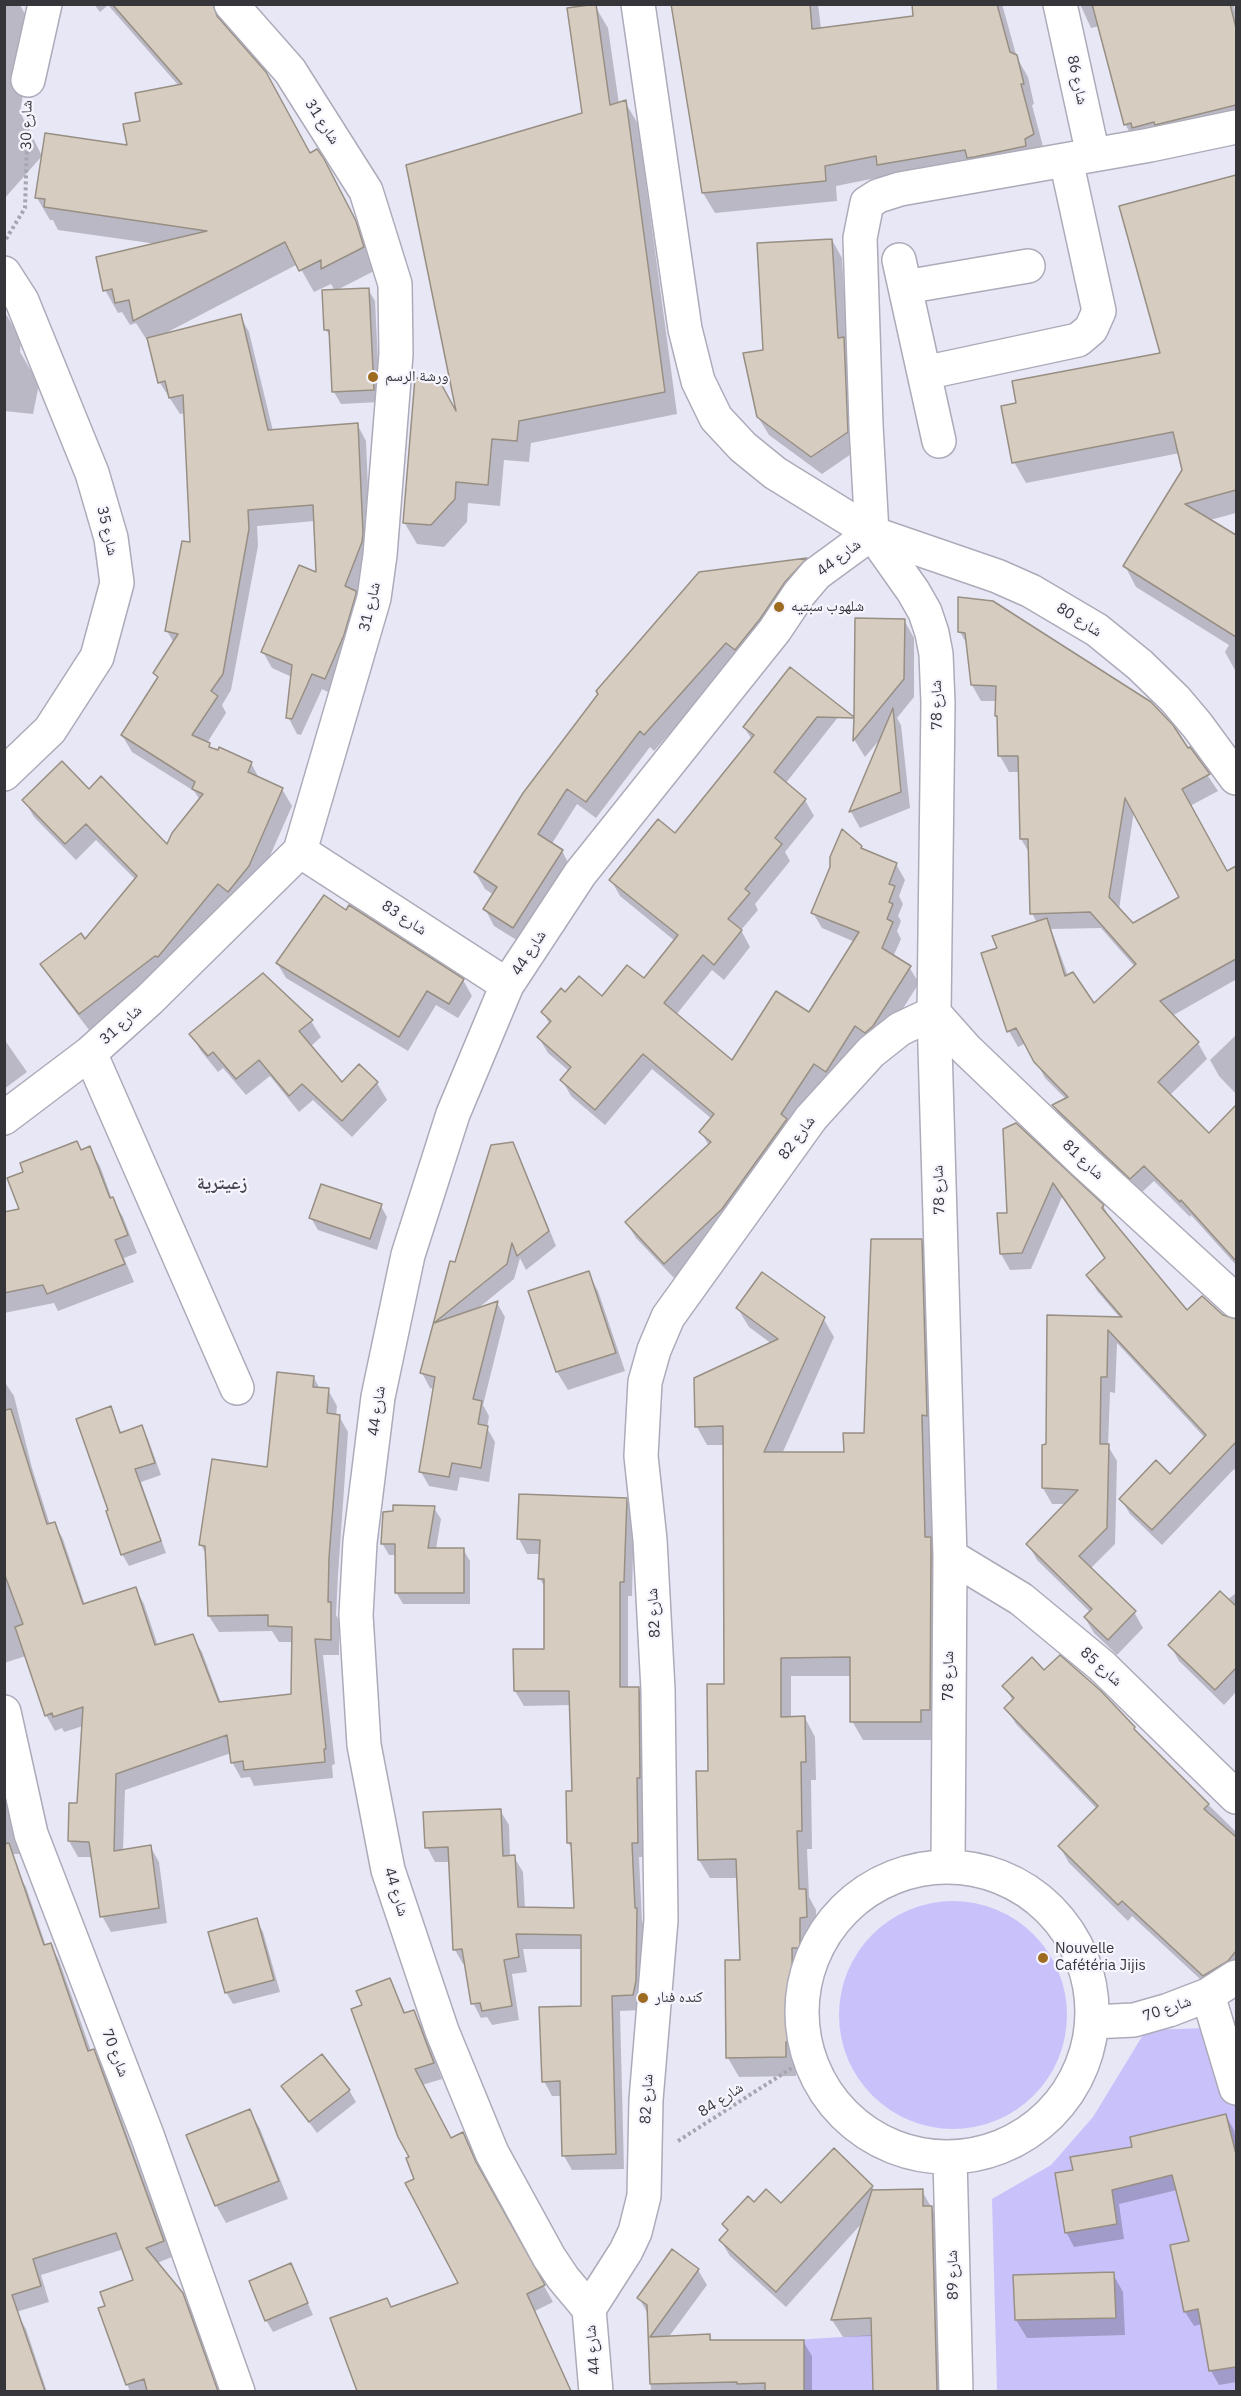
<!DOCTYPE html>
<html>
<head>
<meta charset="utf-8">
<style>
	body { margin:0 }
	#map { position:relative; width:1241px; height:2396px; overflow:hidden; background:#e8e7f6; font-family:"IBM Plex Sans",sans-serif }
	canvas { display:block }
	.frame { position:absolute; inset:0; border:6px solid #35353a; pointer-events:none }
</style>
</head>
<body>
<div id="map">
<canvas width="1241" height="2396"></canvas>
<div class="frame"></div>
</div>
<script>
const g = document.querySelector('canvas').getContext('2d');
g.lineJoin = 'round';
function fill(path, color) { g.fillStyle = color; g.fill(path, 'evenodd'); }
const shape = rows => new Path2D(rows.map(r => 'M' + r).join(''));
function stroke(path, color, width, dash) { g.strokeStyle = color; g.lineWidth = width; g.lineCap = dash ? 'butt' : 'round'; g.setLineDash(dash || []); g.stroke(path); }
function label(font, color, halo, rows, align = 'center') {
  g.font = font + ' "IBM Plex Sans","Noto Naskh Arabic",sans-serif'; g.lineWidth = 4.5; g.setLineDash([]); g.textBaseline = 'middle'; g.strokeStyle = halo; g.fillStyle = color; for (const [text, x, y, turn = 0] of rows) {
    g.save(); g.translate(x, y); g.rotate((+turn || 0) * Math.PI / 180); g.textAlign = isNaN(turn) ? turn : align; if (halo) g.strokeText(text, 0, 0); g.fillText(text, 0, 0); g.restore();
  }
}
fill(shape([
	'839 2015a114 114 0 1 1 228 0a114 114 0 1 1-228 0Z',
	[1206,2028,1236,2106,1236,2391,997,2391,992,2199,1051,2165,1093,2117,1146,2030],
	[872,2335,873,2391,804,2391,804,2357,795,2357,795,2340]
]), '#c9c2fa');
fill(shape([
	[4,4,20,5,34,30,20,112,42,156,4,199],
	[94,4,212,4,310,155,335,182,368,245,376,270,335,291,331,284,314,292,298,264,162,335,240,316,249,332,273,431,357,424,366,441,371,560,357,595,365,608,334,695,322,689,301,735,297,734,288,717,292,677,272,668,263,652,318,575,315,521,257,526,258,546,231,690,222,705,226,713,207,743,211,749,251,763,260,780,282,789,292,806,258,883,238,907,227,899,167,973,166,971,89,1030,52,981,42,964,85,941,136,880,96,840,76,860,34,817,24,800,89,791,168,846,200,800,194,791,132,752,122,735,158,679,154,673,174,643,167,631,192,544,186,413,180,414,160,383,149,341,148,342,136,323,130,325,122,312,118,313,105,290,157,244,58,230,53,220,50,220,37,198,129,147,142,122,179,86,108,5,100,12],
	[673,4,818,4,821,29,914,17,913,4,1002,4,1017,58,1028,77,1034,104,1032,105,1045,154,891,184,886,176,836,186,837,201,715,213,703,193],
	[1080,4,1236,4,1234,6,1236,16,1236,122,1133,138,1125,124,1100,26,1091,28],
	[595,6,608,28,619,104,625,102,638,124,677,414,531,443,529,462,504,460,500,506,468,503,467,522,444,547,417,544,404,522,458,416,584,114],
	[1236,176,1236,513,1210,520,1236,537,1236,672,1225,652,1229,645,1136,587,1125,566,1184,470,1180,453,1026,483,1014,462,1018,404,1162,354,1121,207],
	[832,240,842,258,847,344,854,356,857,450,822,474,769,435,758,417,764,351],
	[368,289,375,301,380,402,341,404,334,392,331,338,326,330],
	[4,311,21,339,20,352,39,384,33,414,4,411],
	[806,559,815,575,736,659,654,751,650,747,596,818,577,804,551,845,562,851,571,868,523,944,494,926,485,909,494,895,485,889,475,872],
	[959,599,1187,750,1190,749,1218,791,1190,806,1226,873,1236,867,1236,982,1235,980,1172,1016,1198,1043,1207,1059,1169,1096,1209,1135,1236,1107,1236,1265,1191,1215,1190,1217,1154,1181,1140,1194,1063,1121,1054,1106,1066,1099,1045,1078,1026,1043,1018,1047,1009,1031,999,949,1037,923,1032,913,1030,854,1021,839,1020,772,1009,772,1000,756,997,701,981,701,972,685,968,646,960,632],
	[1134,811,1182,898,1133,925,1119,909],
	[1101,928,1135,967,1093,1005,1068,976,1051,929],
	[857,620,904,620,914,638,914,697,897,718,901,725,910,808,860,828,851,812,882,737,865,757,855,741],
	[790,669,839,716,785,784,805,800,814,816,785,852,790,861,755,904,758,910,741,930,750,947,724,980,712,970,676,1015,732,1062,810,1014,855,942,822,928,813,913,861,847,864,851,896,864,905,880,899,896,903,904,898,916,901,921,897,931,901,939,893,957,909,967,919,983,882,1042,836,1087,823,1079,731,1225,674,1278,636,1238,626,1222,709,1146,701,1132,712,1119,652,1069,605,1125,571,1096,562,1080,569,1071,548,1053,539,1038,550,1025,543,1012,566,994,602,998,644,980,675,941,620,896,611,880,675,835,752,740,744,727],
	[346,912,463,980,472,996,458,1018,436,1005,408,1051,286,978,277,963],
	[311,1021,321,1037,310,1047,342,1084,377,1083,387,1100,352,1137,313,1100,299,1112,270,1076,246,1095,223,1068,218,1072,201,1051,191,1034],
	[1236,1035,1236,1094,1219,1076,1210,1060],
	[4,1039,27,1072,4,1089],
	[1005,1130,1103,1206,1112,1222,1187,1312,1224,1317,1236,1330,1236,1472,1234,1469,1162,1545,1130,1514,1121,1499,1170,1476,1205,1438,1117,1343,1115,1393,1110,1392,1108,1446,1117,1461,1115,1544,1090,1569,1134,1612,1143,1628,1117,1655,1094,1633,1085,1618,1090,1612,1037,1560,1028,1544,1066,1504,1052,1504,1043,1488,1047,1446,1048,1317,1121,1319,1097,1291,1088,1275,1106,1260,1062,1197,1031,1269,1010,1270,1001,1254,999,1215,1009,1214],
	[512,1144,520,1158,556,1246,526,1270,520,1258,514,1279,476,1310,497,1303,505,1317,483,1405,489,1416,487,1428,495,1442,489,1482,460,1477,457,1491,429,1486,421,1472,434,1389,430,1388,422,1373,451,1263,456,1264],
	[89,1148,100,1166,112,1199,123,1217,137,1253,124,1258,134,1282,58,1311,54,1303,4,1313,4,1213,21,1210,81,1151],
	[381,1206,387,1217,377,1250,318,1230,311,1218],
	[921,1240,932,1259,940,1728,931,1729,931,1740,863,1740,852,1721,851,1676,791,1676,791,1718,805,1718,815,1737,816,1780,811,1780,812,1849,807,1849,809,1897,816,1910,817,1936,810,1936,810,1966,802,1966,803,2061,796,2061,796,2076,739,2077,728,2058,726,1961,741,1961,738,1878,710,1878,699,1860,710,1772,726,1686,724,1445,707,1445,697,1427,772,1344,749,1327,738,1309,823,1318,834,1337,782,1454,845,1454,866,1434],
	[588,1273,598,1291,625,1371,568,1390,557,1372,530,1292],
	[314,1378,320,1389,328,1390,337,1406,336,1416,339,1416,348,1432,338,1575,336,1615,339,1620,339,1655,323,1655,335,1764,332,1765,333,1778,254,1786,250,1777,241,1778,232,1762,231,1753,125,1790,123,1851,150,1846,159,1862,167,1923,111,1932,102,1916,93,1857,78,1857,69,1841,79,1804,83,1726,64,1732,62,1728,55,1731,46,1715,26,1656,4,1663,4,1381,14,1396,32,1468,50,1525,54,1523,63,1539,85,1605,135,1588,144,1604,158,1646,192,1636,202,1652,221,1703,293,1695,293,1642,279,1642,272,1631,219,1632,209,1616,207,1556,201,1545,268,1469],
	[110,1408,122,1434,141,1427,148,1439,161,1475,141,1482,166,1553,129,1566,122,1554,110,1511],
	[626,1499,634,1514,632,1596,628,1596,628,1688,638,1688,647,1703,645,1857,639,1857,642,1921,644,1925,641,2010,620,2011,624,2169,572,2170,564,2156,562,2096,552,2096,544,2081,582,2007,582,1949,523,1949,527,1972,512,1974,519,2020,492,2025,487,2017,481,2018,473,2003,466,1964,463,1964,455,1950,450,1862,435,1862,427,1847,500,1810,509,1825,510,1857,514,1857,523,1872,525,1908,575,1909,573,1851,568,1842,574,1792,571,1705,524,1706,515,1691,515,1651,546,1650,546,1589,540,1579,541,1554,527,1554,519,1539],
	[434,1508,441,1519,436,1549,463,1549,470,1561,470,1604,403,1604,396,1592,396,1555,389,1555,382,1543],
	[1236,1593,1236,1692,1224,1705,1179,1661,1170,1645],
	[1044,1672,1134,1728,1138,1735,1236,1832,1236,1976,1213,1991,1132,1916,1128,1921,1069,1863,1060,1847,1097,1809,1016,1724,1006,1708,1013,1701,1004,1686],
	[4,1798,11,1808,21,1854,6,1854,26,1887,46,1946,50,1944,59,1960,91,2051,93,2050,102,2066,172,2257,157,2263,182,2294,191,2310,221,2392,130,2392,100,2309,107,2306,135,2281,124,2249,41,2275,49,2302,16,2312,26,2329,47,2392,4,2392],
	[256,1920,263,1932,280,1992,233,2004,226,1992],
	[390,1980,406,2014,414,2012,423,2028,442,2079,422,2085,451,2140,463,2134,484,2180,553,2302,535,2311,571,2392,359,2392,332,2319,392,2309,460,2284,415,2180,411,2157,364,2006],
	[283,2087,349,2090,356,2102,317,2133],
	[250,2111,260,2129,288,2199,226,2223,216,2205],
	[1226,2116,1234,2130,1236,2140,1236,2382,1219,2385,1211,2371,1202,2324,1194,2326,1185,2312,1191,2242,1177,2190,1119,2204,1124,2239,1074,2247,1066,2232,1074,2171],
	[872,2187,875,2191,922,2191,942,2226,946,2392,875,2392,873,2336,843,2337,832,2320,863,2222,786,2307,730,2256,721,2241,728,2232,724,2225,754,2204,781,2205],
	[673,2251,698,2270,707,2285,668,2338,709,2335,713,2342,803,2341,812,2356,812,2392,651,2392,648,2314,639,2298],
	[291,2265,313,2315,273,2332,266,2320],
	[1113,2274,1123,2292,1125,2335,1027,2338,1016,2320,1015,2277]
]), '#0003');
const building = shape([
	[112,4,213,4,217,16,266,72,310,153,317,149,323,157,356,221,364,247,321,269,321,260,299,271,285,242,133,321,129,300,115,303,112,289,103,291,96,257,207,231,44,207,45,199,35,198,45,133,127,145,123,124,140,121,135,93,182,84,112,4],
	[596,4,610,105,626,100,665,392,519,421,517,441,492,439,488,485,456,482,455,499,431,525,403,523,415,378,439,380,456,411,406,165,582,113,567,8,596,4],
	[671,4,810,4,812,29,913,16,912,4,997,4,1010,52,1017,55,1024,84,1021,84,1034,134,1025,139,1026,146,974,157,967,158,965,150,877,165,876,156,825,166,826,181,702,193,671,4],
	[1092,4,1230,4,1236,28,1236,105,1155,125,1154,122,1132,128,1131,123,1124,125,1092,4],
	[1236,175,1236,490,1185,504,1236,535,1236,637,1123,566,1182,470,1173,432,1012,463,1001,406,1016,403,1012,381,1160,353,1119,206,1236,175],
	[832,239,838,338,844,337,848,432,811,457,757,417,743,353,763,350,757,243,832,239],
	[369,288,374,390,332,392,329,330,324,330,322,290,369,288],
	[241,314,268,430,358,423,363,533,362,542,345,586,356,591,356,594,344,635,325,679,312,674,292,719,286,718,292,665,261,652,299,565,316,572,313,505,248,510,249,529,223,674,211,691,218,696,192,735,210,743,209,747,218,750,219,747,252,762,248,772,283,788,249,866,228,892,218,884,158,957,155,956,79,1014,40,964,81,933,85,939,137,876,86,824,65,844,22,800,62,761,89,789,101,776,167,844,172,833,203,794,192,789,195,782,121,735,158,677,153,673,178,634,165,631,182,541,190,542,183,395,169,398,165,381,158,383,147,338,241,314],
	[807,558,785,582,760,619,735,650,726,643,644,735,640,731,586,802,567,789,538,834,563,850,513,928,483,909,497,887,474,872,523,793,598,694,596,691,699,572,807,558],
	[958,597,993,601,1151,702,1173,725,1188,748,1190,747,1210,774,1182,789,1227,871,1236,866,1236,959,1160,1001,1199,1042,1158,1082,1209,1133,1236,1105,1236,1261,1181,1200,1180,1202,1144,1166,1130,1179,1052,1105,1068,1097,1034,1062,1016,1028,1007,1032,981,953,997,948,992,936,1047,918,1065,976,1073,972,1094,1003,1136,964,1090,912,1030,914,1028,839,1020,839,1018,756,998,756,997,716,995,716,996,686,971,685,965,633,958,632,958,597],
	[1125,798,1179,897,1133,923,1109,897,1125,798],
	[855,618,905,619,904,679,853,741,854,718,817,717,774,772,806,799,775,838,782,844,745,889,750,893,728,919,742,930,714,965,703,955,664,1003,732,1060,776,991,809,1012,859,932,811,913,830,867,830,857,842,829,862,846,861,848,897,863,889,884,895,886,889,902,893,904,887,919,893,922,882,948,911,966,873,1026,865,1033,855,1026,826,1072,814,1064,781,1114,787,1119,722,1209,664,1264,625,1222,711,1142,699,1132,714,1114,643,1054,595,1110,560,1080,571,1067,537,1037,551,1021,541,1012,561,988,565,992,579,976,602,996,627,965,644,978,678,935,609,880,658,819,675,833,754,735,743,727,790,667,854,717,855,618],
	[893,708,901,792,849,812,893,708],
	[324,895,346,910,349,905,464,979,449,1004,427,991,399,1037,276,963,324,895],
	[263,973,313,1020,299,1031,342,1082,359,1064,378,1082,342,1121,302,1084,289,1096,259,1060,236,1079,213,1052,208,1056,189,1034,263,973],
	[1016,1123,1104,1205,1102,1208,1187,1310,1202,1296,1223,1315,1236,1319,1236,1442,1152,1530,1119,1499,1156,1460,1170,1474,1206,1435,1108,1330,1107,1377,1101,1377,1100,1444,1109,1444,1107,1528,1079,1556,1136,1611,1108,1640,1084,1617,1092,1609,1026,1544,1078,1490,1042,1488,1042,1445,1046,1444,1047,1315,1122,1317,1086,1275,1105,1258,1053,1183,1022,1253,1000,1254,997,1213,1007,1213,1003,1129,1016,1123],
	[77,1141,81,1150,90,1146,110,1198,113,1197,128,1235,115,1240,125,1264,47,1294,43,1285,4,1293,4,1212,19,1209,7,1178,23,1172,20,1163,77,1141],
	[513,1142,549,1231,517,1256,512,1243,507,1264,434,1323,498,1301,473,1399,482,1401,478,1424,488,1426,481,1468,452,1463,449,1477,419,1472,435,1377,420,1373,450,1261,455,1262,491,1145,513,1142],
	[321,1184,382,1204,370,1239,309,1218,321,1184],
	[871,1239,922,1239,927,1416,922,1415,925,1537,931,1537,931,1556,930,1710,921,1710,921,1722,850,1722,850,1657,781,1658,781,1717,805,1716,806,1762,801,1762,802,1831,797,1831,799,1889,806,1889,807,1917,800,1918,800,1948,792,1948,793,2042,786,2042,786,2057,726,2058,725,1960,740,1960,736,1859,698,1860,696,1771,708,1771,707,1684,724,1684,723,1426,695,1427,694,1378,778,1339,736,1308,762,1272,825,1317,764,1452,844,1452,843,1433,864,1433,871,1239],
	[589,1271,616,1353,556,1372,528,1291,589,1271],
	[277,1372,314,1376,313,1387,329,1388,327,1413,340,1415,329,1558,328,1602,331,1602,331,1640,315,1639,326,1749,324,1749,325,1762,244,1770,243,1761,231,1763,227,1735,116,1774,114,1851,151,1845,159,1908,100,1917,89,1842,68,1841,69,1803,77,1803,83,1707,53,1717,52,1713,45,1716,15,1627,23,1624,4,1573,4,1410,11,1409,47,1524,55,1522,83,1604,136,1587,155,1645,193,1634,219,1702,291,1694,292,1627,268,1626,268,1615,208,1616,205,1546,199,1545,212,1459,267,1467,277,1372],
	[111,1406,120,1433,142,1425,155,1463,135,1469,161,1541,121,1555,106,1511,108,1510,76,1419,111,1406],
	[519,1494,627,1498,624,1582,620,1582,620,1687,639,1687,640,1778,637,1778,638,1843,632,1843,635,1908,637,1908,636,1981,633,1995,612,1996,616,2154,562,2156,560,2081,542,2082,539,2007,581,2006,581,1935,516,1934,519,1957,504,1960,512,2006,482,2011,480,2003,471,2004,462,1949,453,1950,448,1847,425,1848,423,1812,501,1809,503,1856,515,1855,518,1907,574,1908,571,1843,567,1843,566,1791,572,1791,569,1691,514,1691,513,1649,544,1649,544,1579,538,1579,540,1540,517,1539,519,1494],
	[393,1505,435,1506,428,1548,464,1548,464,1593,395,1593,395,1544,381,1544,383,1512,393,1511,393,1505],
	[1220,1591,1236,1606,1236,1668,1215,1690,1168,1645,1220,1591],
	[1060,1655,1101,1691,1135,1727,1134,1729,1209,1804,1204,1809,1236,1837,1236,1951,1228,1961,1203,1976,1122,1901,1118,1905,1058,1846,1098,1806,1004,1708,1014,1698,1002,1686,1032,1657,1044,1670,1060,1655],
	[9,1843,44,1945,51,1943,88,2051,94,2049,164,2241,146,2248,183,2293,218,2391,147,2391,144,2379,126,2385,98,2308,105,2306,100,2292,133,2280,116,2233,33,2259,41,2286,12,2295,45,2391,4,2391,4,1844,9,1843],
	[257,1918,274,1980,225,1993,208,1932,257,1918],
	[390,1978,404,2013,414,2010,434,2063,415,2069,451,2138,463,2132,476,2162,545,2285,527,2294,571,2391,357,2391,330,2318,387,2298,391,2307,458,2283,405,2183,414,2179,406,2158,409,2157,398,2137,351,2009,362,2005,356,1991,390,1978],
	[322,2054,350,2090,309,2122,281,2086,322,2054],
	[250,2109,279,2181,215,2206,186,2135,250,2109],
	[1226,2114,1236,2154,1236,2367,1209,2371,1198,2309,1184,2312,1170,2245,1189,2241,1172,2175,1112,2190,1117,2224,1065,2233,1055,2173,1073,2170,1070,2157,1132,2147,1130,2137,1226,2114],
	[834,2148,873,2186,776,2292,719,2240,728,2230,722,2224,748,2196,754,2202,766,2189,781,2203,834,2148],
	[923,2189,923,2206,932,2206,937,2391,873,2391,871,2318,831,2320,872,2190,923,2189],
	[672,2249,699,2269,650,2337,710,2334,710,2340,804,2340,804,2391,765,2391,765,2383,737,2384,737,2382,650,2384,647,2305,637,2298,672,2249],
	[291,2263,308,2303,265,2321,249,2281,291,2263],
	[1114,2272,1116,2318,1015,2320,1013,2275,1114,2272]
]);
fill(building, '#d6ccc0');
stroke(building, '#988f84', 1.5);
const minor = shape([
	[638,4,685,329,698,381,716,418,743,447,775,473,872,533,997,576,1031,591,1097,630,1140,665,1175,699,1197,725,1236,778],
	[1060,4,1093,155],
	[28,80,45,4],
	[899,260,939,441],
	[4,273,22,301,92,473,111,538,117,583,97,657,50,730,4,774],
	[905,287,1028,266],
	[924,373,1078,340,1091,329,1099,311,1066,160],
	[872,533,913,591,925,612,932,633,936,654,938,703,934,1013,950,1556,948,1866],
	[872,533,866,425,860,238,867,203,878,196,900,189,1150,145,1236,127],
	[300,851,507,985],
	[90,1053,237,1388],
	[4,1118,90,1053,150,999,300,851,374,598,380,555,396,354,395,284,366,191,290,71,231,4],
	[950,1556,1021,1599,1050,1623,1102,1666,1236,1797],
	[4,1712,31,1834,147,2135,238,2392],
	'802 2012a145 145 0 1 1 290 0a145 145 0 1 1-290 0Z',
	[1208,1995,1236,2088],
	[1093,2022,1134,2020,1169,2010,1208,1995,1236,1977],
	[950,2158,956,2392],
	[589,2309,626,2251,635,2232,644,2196,646,2100,661,1920,658,1690,650,1540,641,1456,645,1382,654,1350,668,1317,811,1118,871,1052,900,1029,934,1013,966,1049,1083,1161,1236,1301],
	[596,2392,589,2309,563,2278,549,2257,492,2153,442,2031,388,1870,364,1745,356,1615,360,1542,378,1397,408,1255,453,1114,507,985,580,874,775,630,799,594,816,574,872,533]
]);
stroke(minor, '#adabb9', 36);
stroke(shape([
	[6,239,25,208,28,111],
	[678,2141,809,2057]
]), '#a6a5b0', 4, [3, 3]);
stroke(minor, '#fff', 33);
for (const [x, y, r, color] of [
	[373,377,6,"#9e6c21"],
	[779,607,6,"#9e6c21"],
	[1043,1958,6,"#9e6c21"],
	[643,1998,6,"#9e6c21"]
]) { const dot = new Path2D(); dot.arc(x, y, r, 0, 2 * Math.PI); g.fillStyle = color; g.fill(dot); stroke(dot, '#f6f5fe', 2); }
label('15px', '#35353a', '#f6f5fe', [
	["شارع 86",1077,80,78],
	["شارع 31",322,122,57],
	["شارع 30",27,125,-89],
	["شارع 35",107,531,77],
	["شارع 44",839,558,-37],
	["شارع 31",370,607,-77],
	["شارع 80",1079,620,32],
	["شارع 78",937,705,-91],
	["شارع 83",404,918,33],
	["شارع 44",529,953,-57],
	["شارع 31",121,1025,-42],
	["شارع 82",797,1138,-53],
	["شارع 81",1083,1160,43],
	["شارع 78",939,1190,-92],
	["شارع 44",377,1411,-82],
	["شارع 82",654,1613,-93],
	["شارع 85",1101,1667,42],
	["شارع 78",949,1676,-90],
	["شارع 44",396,1892,73],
	["شارع 70",1167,2009,-19],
	["شارع 70",115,2053,69],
	["شارع 82",647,2099,-87],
	["شارع 84",721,2100,-33],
	["شارع 89",953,2275,-91],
	["شارع 44",593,2350,-95]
]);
label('15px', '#35353a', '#f6f5fe', [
	["ورشة الرسم",385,377],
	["شلهوب سبتيه",791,607],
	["Nouvelle",1055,1949],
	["Cafétéria Jijis",1055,1966],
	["كنده فنار",655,1998]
], 'left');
label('bold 18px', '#474651', '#f6f5fe', [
	["زعيترية",222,1184]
]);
</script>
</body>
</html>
